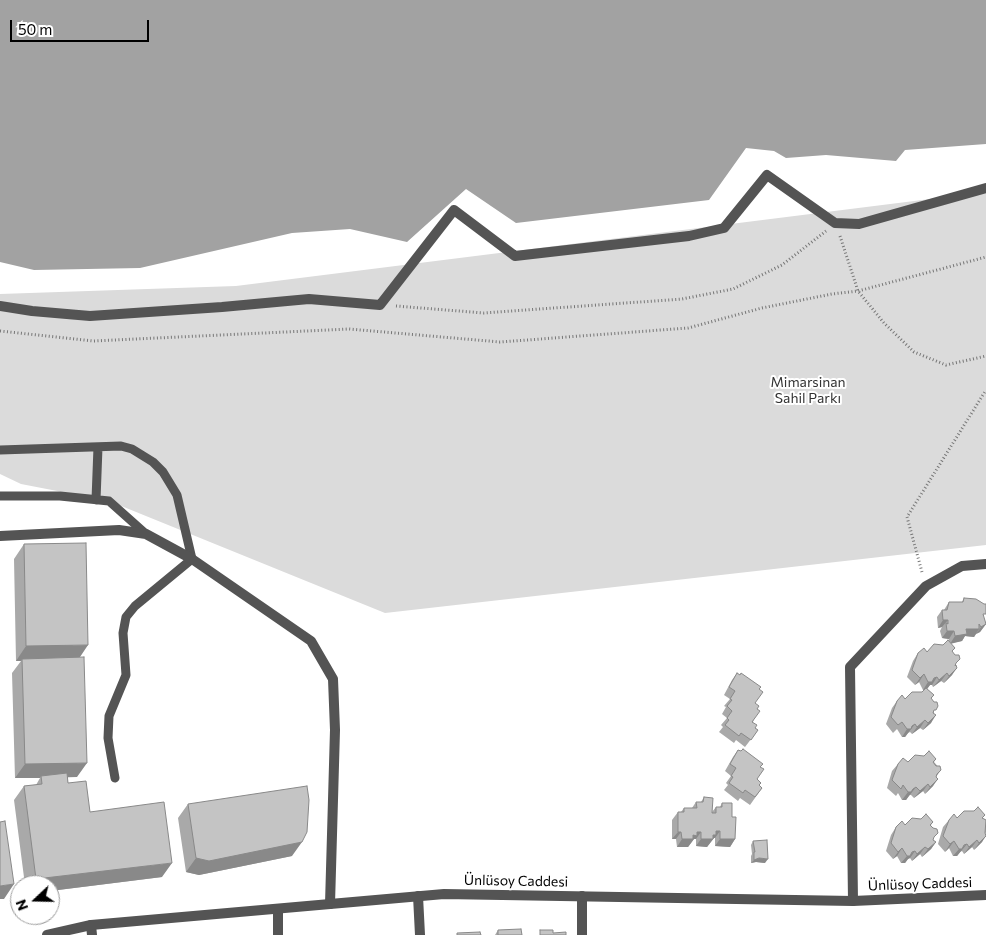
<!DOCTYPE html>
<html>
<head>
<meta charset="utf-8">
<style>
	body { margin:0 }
	#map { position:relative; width:986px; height:935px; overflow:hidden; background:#fff; font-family:Commissioner,sans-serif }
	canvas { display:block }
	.north { position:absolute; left:10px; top:875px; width:50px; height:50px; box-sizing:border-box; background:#fff; border:1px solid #999; border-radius:50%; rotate:249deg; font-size:14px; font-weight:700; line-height:20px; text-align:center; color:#000 }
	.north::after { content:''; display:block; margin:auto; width:18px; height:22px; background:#000; clip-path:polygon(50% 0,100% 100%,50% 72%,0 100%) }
	.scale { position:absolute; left:10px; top:20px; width:139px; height:22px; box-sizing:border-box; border:2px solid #000; border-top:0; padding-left:6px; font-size:15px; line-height:18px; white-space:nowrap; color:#000; -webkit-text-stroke:4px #fff; paint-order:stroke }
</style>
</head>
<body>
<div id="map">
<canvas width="986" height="935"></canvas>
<div class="north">N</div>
<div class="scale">50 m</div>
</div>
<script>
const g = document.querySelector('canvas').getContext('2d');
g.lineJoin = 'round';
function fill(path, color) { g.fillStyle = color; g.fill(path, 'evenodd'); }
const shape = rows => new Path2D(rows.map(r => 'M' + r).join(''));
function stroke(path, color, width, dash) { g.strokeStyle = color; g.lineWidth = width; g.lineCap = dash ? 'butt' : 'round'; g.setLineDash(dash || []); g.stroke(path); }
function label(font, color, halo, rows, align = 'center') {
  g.font = font + ' Commissioner,sans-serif'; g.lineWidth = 4; g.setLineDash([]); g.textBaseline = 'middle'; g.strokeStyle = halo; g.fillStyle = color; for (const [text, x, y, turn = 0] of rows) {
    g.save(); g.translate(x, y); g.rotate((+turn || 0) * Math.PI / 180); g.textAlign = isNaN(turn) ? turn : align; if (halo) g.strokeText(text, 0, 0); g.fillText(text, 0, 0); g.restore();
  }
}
fill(shape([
	[986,192,986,545,385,613,109,501,21,484,0,474,0,294,236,286]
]), '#dbdbdb');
fill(shape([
	[0,0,986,0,986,144,905,150,896,161,826,155,786,158,774,151,746,148,709,200,516,223,466,189,407,242,350,229,292,233,140,268,34,270,0,262]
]), '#a2a2a2');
stroke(shape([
	[840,236,858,291,884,323,914,352,946,365,986,356],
	[396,306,484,313,682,299,733,289,782,265,826,231],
	[0,331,93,341,349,329,500,342,688,328,762,308,832,294,858,291,986,257],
	[922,572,907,517,986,390]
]), '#767676', 3, [1, 2.5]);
stroke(shape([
	[0,450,121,446,132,449,153,462,163,472,177,495,192,559,135,606,126,617,123,633,126,675,109,716,108,738,115,778],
	[0,496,60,496,109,501,146,534],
	[96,500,98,447]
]), '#545454', 9);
stroke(shape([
	[0,306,32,311,90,316,222,307,309,299,380,305,454,210,515,256,689,236,724,228,767,175,835,223,859,224,986,188]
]), '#545454', 10);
stroke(shape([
	[0,536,119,530,146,534,192,559,311,641,333,679,335,730,330,904],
	[418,896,420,935],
	[582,896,582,935],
	[853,901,850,667,926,586,962,566,986,564],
	[91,925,92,935],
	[278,935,278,909]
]), '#545454', 10);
stroke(shape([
	[47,935,91,925,444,894,853,901,986,895]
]), '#545454', 10);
fill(shape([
	[24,544,79,658,77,777,68,777,68,783,90,812,162,877,50,891,50,885,25,885,14,800,24,786,36,785,40,778,15,778,12,673,21,661,16,661,14,559],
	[964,598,984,619,986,624,980,632,976,634,974,637,965,636,962,641,951,643,955,666,952,675,944,683,941,681,933,687,932,685,930,685,927,689,934,695,931,699,934,713,931,723,923,730,920,728,912,734,910,732,908,733,905,737,902,737,897,729,893,733,886,724,892,708,897,701,905,699,922,692,924,690,923,690,919,682,915,685,907,677,913,661,918,653,927,652,949,642,949,639,942,638,940,631,942,627,938,628,937,617,942,610,944,610,949,602,962,602],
	[737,673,759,689,755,703,757,709,753,722,755,728,758,730,745,747,736,740,734,743,719,732,723,727,721,725,727,718,722,714,726,707,724,706,730,699,724,695,732,680],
	[738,750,760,767,757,779,760,786,762,788,750,805,740,798,738,801,724,790,728,785,726,783,731,776,725,771,733,757],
	[936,759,934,762,941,770,936,777,933,786,925,794,923,791,914,798,911,795,909,795,906,800,902,800,898,793,896,796,887,788,892,771,898,764],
	[704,797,712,812,716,807,720,807,722,803,732,817,735,839,730,847,715,846,715,838,714,838,707,847,696,846,696,839,694,839,688,847,677,847,676,839,672,839,672,820,678,812,681,812,684,808,692,808,696,802,701,802],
	[188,804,292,856,199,875,186,872,178,818],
	[957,818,983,818,986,820,986,832,982,842,974,850,972,847,964,854,962,851,960,852,957,856,953,856,949,848,945,852,938,844,943,827,949,820],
	[933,822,931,825,933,840,936,842,931,849,922,857,920,854,912,861,910,858,908,859,905,863,901,863,897,856,893,859,886,851,891,835,896,827,905,825],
	[753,841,765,863,756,862,751,863,751,856,752,854,751,845],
	[498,930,522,935,495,935]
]), '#a9a9a9');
fill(shape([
	[943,620,948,620,942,627,938,628],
	[986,624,980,632,976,634,981,627],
	[966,629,979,629,974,637,965,636,962,641,950,644,955,636],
	[947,631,954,631,949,639,942,638],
	[88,645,78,660,22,659,21,661,16,661,26,646],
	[957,668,952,675,944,683,949,676],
	[947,673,941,681,933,687,939,680],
	[924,674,919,682,915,685,920,678],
	[937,677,932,685,930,685,927,689,923,690,928,682],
	[936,715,931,723,923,730,928,723],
	[925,720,920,728,912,734,917,727],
	[915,724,905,737,902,737,907,729],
	[87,763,77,777,42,778,41,776,40,778,15,778,25,764],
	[938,779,933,786,925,794,930,787],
	[928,784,923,791,914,798,920,791],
	[916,787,906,800,902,800,908,792],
	[716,831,720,831,715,838,714,838,707,847,696,846,701,839],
	[678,832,681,832,676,839,672,839],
	[697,832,701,832,696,839,694,839,688,847,677,847,682,839],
	[986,836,982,842,974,850,979,843],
	[720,839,735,839,730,847,715,846],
	[977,840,972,847,964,854,969,847],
	[954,841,949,848,945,852,950,844],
	[302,842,292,856,199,875,186,872,196,858],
	[936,842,931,849,922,857,928,849],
	[967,844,957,856,953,856,959,849],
	[925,847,920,854,912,861,917,854],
	[902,848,897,856,893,859,898,852],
	[915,851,910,858,908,859,905,863,901,863,907,856],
	[759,858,768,859,765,863,756,862,751,863,754,860],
	[172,863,162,877,50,891,50,885,32,885,36,879],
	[14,884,4,899,0,899,0,886]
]), '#898989');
const building = shape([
	[86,543,88,645,26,646,24,544,86,543],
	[964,598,976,599,984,604,986,604,986,614,983,614,986,624,981,627,979,624,979,629,966,629,967,634,955,636,954,631,947,631,946,623,948,624,948,620,943,620,942,610,947,610,949,602,963,602,964,598],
	[948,640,955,648,952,651,955,655,959,655,960,659,956,663,955,666,956,665,957,668,949,676,947,673,939,680,937,677,934,678,932,682,928,682,924,674,920,678,912,670,918,653,924,648,927,652,934,644,943,645,948,640],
	[84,657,87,763,25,764,22,659,84,657],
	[737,673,740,675,741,673,761,687,759,689,763,692,755,703,759,706,757,709,760,711,752,722,757,725,755,728,758,730,751,740,741,733,739,736,725,725,729,720,727,718,732,711,727,706,732,700,730,699,735,691,729,687,737,673],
	[926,688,934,695,931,698,934,702,937,702,938,706,936,710,934,710,933,713,936,715,928,723,925,720,917,727,915,724,912,726,911,729,907,729,902,722,898,725,891,717,897,701,902,695,905,699,912,692,922,692,926,688],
	[743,749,763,764,760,767,764,769,757,779,761,783,759,785,762,788,755,797,745,790,743,793,729,783,733,777,731,776,736,768,730,764,738,750,741,751,743,749],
	[929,751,936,759,933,762,936,766,940,766,941,770,937,774,936,777,938,779,930,787,928,784,920,791,916,787,913,789,911,792,908,792,903,785,901,789,892,780,898,764,903,758,908,762,915,755,924,756,929,751],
	[67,773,68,783,86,781,90,812,164,802,172,863,36,879,24,786,42,784,41,776,67,773],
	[307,786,309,800,307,832,302,842,209,861,196,858,188,804,307,786],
	[704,797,713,798,712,813,716,813,716,807,722,807,722,803,732,803,732,817,736,817,735,839,720,839,720,831,716,831,716,835,713,835,713,839,701,839,701,832,697,832,697,836,693,835,693,839,682,839,681,832,678,832,678,812,684,812,684,808,697,808,696,802,703,802,704,797],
	[978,807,985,815,982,818,986,820,985,833,986,836,979,843,977,840,969,847,967,844,964,845,962,849,959,849,954,841,950,844,943,836,949,820,954,814,957,818,964,811,974,811,978,807],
	[926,814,933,822,930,825,933,828,937,829,938,833,934,837,933,840,936,842,928,849,925,847,917,854,915,851,912,852,910,856,907,856,902,848,898,852,891,843,896,827,902,821,905,825,912,818,921,819,926,814],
	[5,821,14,884,0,886,0,822,5,821],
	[767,840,768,859,759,858,754,860,754,852,755,852,753,841,767,840],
	[521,929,522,935,498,935,498,930,521,929],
	[540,930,553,930,553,933,566,932,566,935,540,935,540,930],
	[480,932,481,935,457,935,457,933,480,932]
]);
fill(building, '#c4c4c4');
stroke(building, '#898989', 1);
label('14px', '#323232', '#fff', [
	["Mimarsinan",808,382],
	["Sahil Parkı",808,398]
]);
label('14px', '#000', '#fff', [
	["Ünlüsoy Caddesi",516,881,1],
	["Ünlüsoy Caddesi",920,884,-2]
]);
</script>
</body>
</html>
